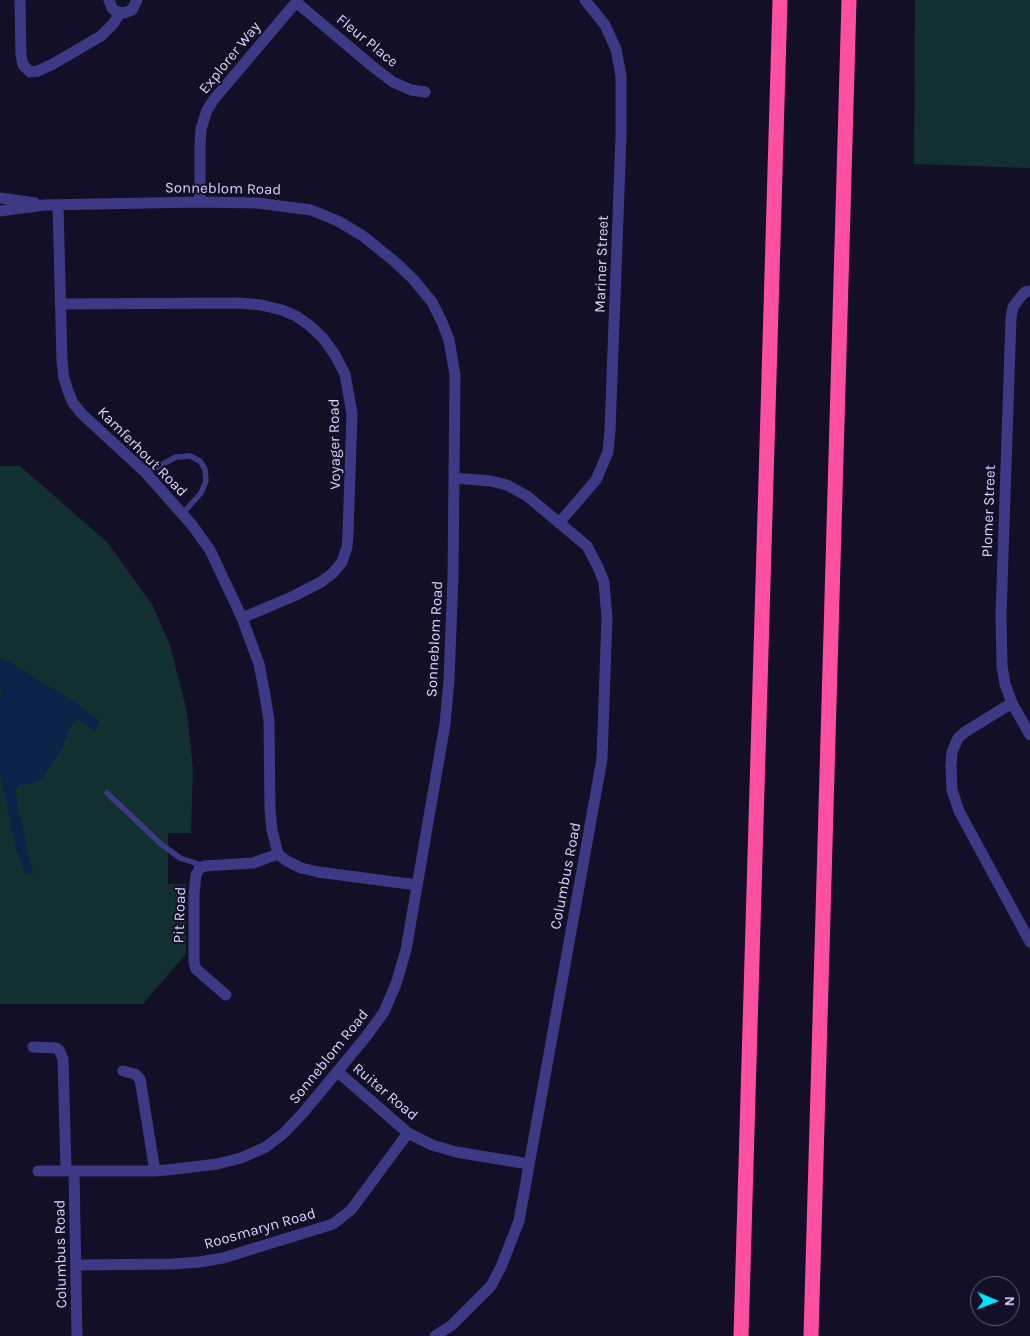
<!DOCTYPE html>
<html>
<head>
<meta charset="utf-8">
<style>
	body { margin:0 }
	#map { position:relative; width:1030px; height:1336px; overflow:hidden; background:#130f26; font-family:Karla,sans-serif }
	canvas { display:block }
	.north { position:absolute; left:970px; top:1276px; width:50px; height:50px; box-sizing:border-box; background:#130f26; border:1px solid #625e7d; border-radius:50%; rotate:91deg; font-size:14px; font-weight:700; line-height:20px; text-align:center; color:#d9d4ff }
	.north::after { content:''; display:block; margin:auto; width:18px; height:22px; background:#00e5ff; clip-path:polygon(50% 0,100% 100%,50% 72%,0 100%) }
</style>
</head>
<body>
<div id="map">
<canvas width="1030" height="1336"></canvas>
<div class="north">N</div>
</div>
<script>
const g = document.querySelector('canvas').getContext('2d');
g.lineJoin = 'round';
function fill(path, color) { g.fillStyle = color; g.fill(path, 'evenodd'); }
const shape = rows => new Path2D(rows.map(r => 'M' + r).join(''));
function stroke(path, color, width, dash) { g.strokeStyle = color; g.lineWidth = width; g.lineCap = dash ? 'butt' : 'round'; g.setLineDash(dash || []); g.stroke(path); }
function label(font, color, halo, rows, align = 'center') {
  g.font = font + ' Karla,sans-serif'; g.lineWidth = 4; g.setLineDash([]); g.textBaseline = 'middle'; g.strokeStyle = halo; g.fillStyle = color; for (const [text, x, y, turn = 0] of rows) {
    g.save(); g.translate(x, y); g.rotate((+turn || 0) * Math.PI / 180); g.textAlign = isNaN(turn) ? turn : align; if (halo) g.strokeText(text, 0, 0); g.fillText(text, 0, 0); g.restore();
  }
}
fill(shape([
	[915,0,1030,0,1030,168,914,164],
	[0,466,20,466,107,542,152,604,170,645,187,712,193,769,191,833,168,833,168,884,186,884,186,954,143,1004,0,1004]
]), '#12302f');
fill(shape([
	[0,658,11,663,76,703,99,721,95,731,78,719,73,722,68,732,62,749,41,779,33,783,19,785,16,790,17,804,33,873,29,875,25,873,15,845,0,772,0,699,2,691,0,683]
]), '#0c2248');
stroke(shape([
	[146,473,176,457,190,456,200,461,205,469,206,481,201,493,183,513],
	[107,793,161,844,180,858,204,866]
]), '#3d3a85', 5.5);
stroke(shape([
	[20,0,21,55,23,65,30,72,38,71,53,64,101,36,113,24,120,13],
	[109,0,112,8,115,11,124,13,132,10,137,0],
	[296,2,372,66,393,82,411,90,425,92],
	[0,198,35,203],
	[200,202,200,145,201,129,207,110,215,98,298,0],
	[58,205,62,362,64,378,68,391,73,403,82,414,146,473,192,525,210,550,242,618,259,664,265,695,269,720,270,810,272,830,278,854,287,861,301,868,318,872,417,885],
	[0,211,44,205,200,202,257,203,311,210,338,221,363,236,394,261,413,279,432,302,442,322,449,340,455,375,453,577,449,680,445,724,406,950,396,984,384,1012,365,1038,303,1113,284,1133,266,1147,241,1158,217,1164,176,1169,155,1171,38,1171],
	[1030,291,1025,292,1019,299,1013,307,1011,318,1001,615,1002,666,1005,684,1012,703,1030,735],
	[60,304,239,303,261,305,282,310,296,316,309,325,323,338,335,355,345,374,352,414,348,533,347,547,342,562,333,573,321,582,294,596,242,618],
	[559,523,596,480,608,452,610,431,621,136,621,76,616,49,605,25,585,0],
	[1012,703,965,732,958,738,952,752,951,766,952,790,959,811,1030,942],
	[226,995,196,969,194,962,194,894,196,875,199,869,204,866,253,863,278,854],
	[33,1047,56,1048,59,1050,63,1059,66,1170],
	[123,1071,135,1074,140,1079,155,1171],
	[338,1072,408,1133,432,1145,456,1152,529,1164],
	[74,1171,77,1336],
	[76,1265,173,1264,199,1262,223,1258,333,1224,351,1210,408,1133],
	[435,1336,452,1325,491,1286,501,1267,519,1221,602,759,607,618,604,582,598,567,587,546,527,496,507,485,491,481,454,478]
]), '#3d3a85', 11);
stroke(shape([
	[741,1336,780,0],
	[811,1336,849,0]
]), '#ff4fa3', 15);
label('15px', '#d9d4ff', '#130f26', [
	["Fleur Place",367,41,39],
	["Explorer Way",230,58,-51],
	["Sonneblom Road",223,189,1],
	["Mariner Street",602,264,-88],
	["Voyager Road",335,444,-91],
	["Kamferhout Road",142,452,45],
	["Plomer Street",989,511,-88],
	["Sonneblom Road",435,639,-87],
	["Columbus Road",566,876,-79],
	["Pit Road",180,915,-88],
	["Sonneblom Road",329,1057,-51],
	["Ruiter Road",385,1092,40],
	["Roosmaryn Road",260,1229,-16],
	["Columbus Road",61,1254,-91]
]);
</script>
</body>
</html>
